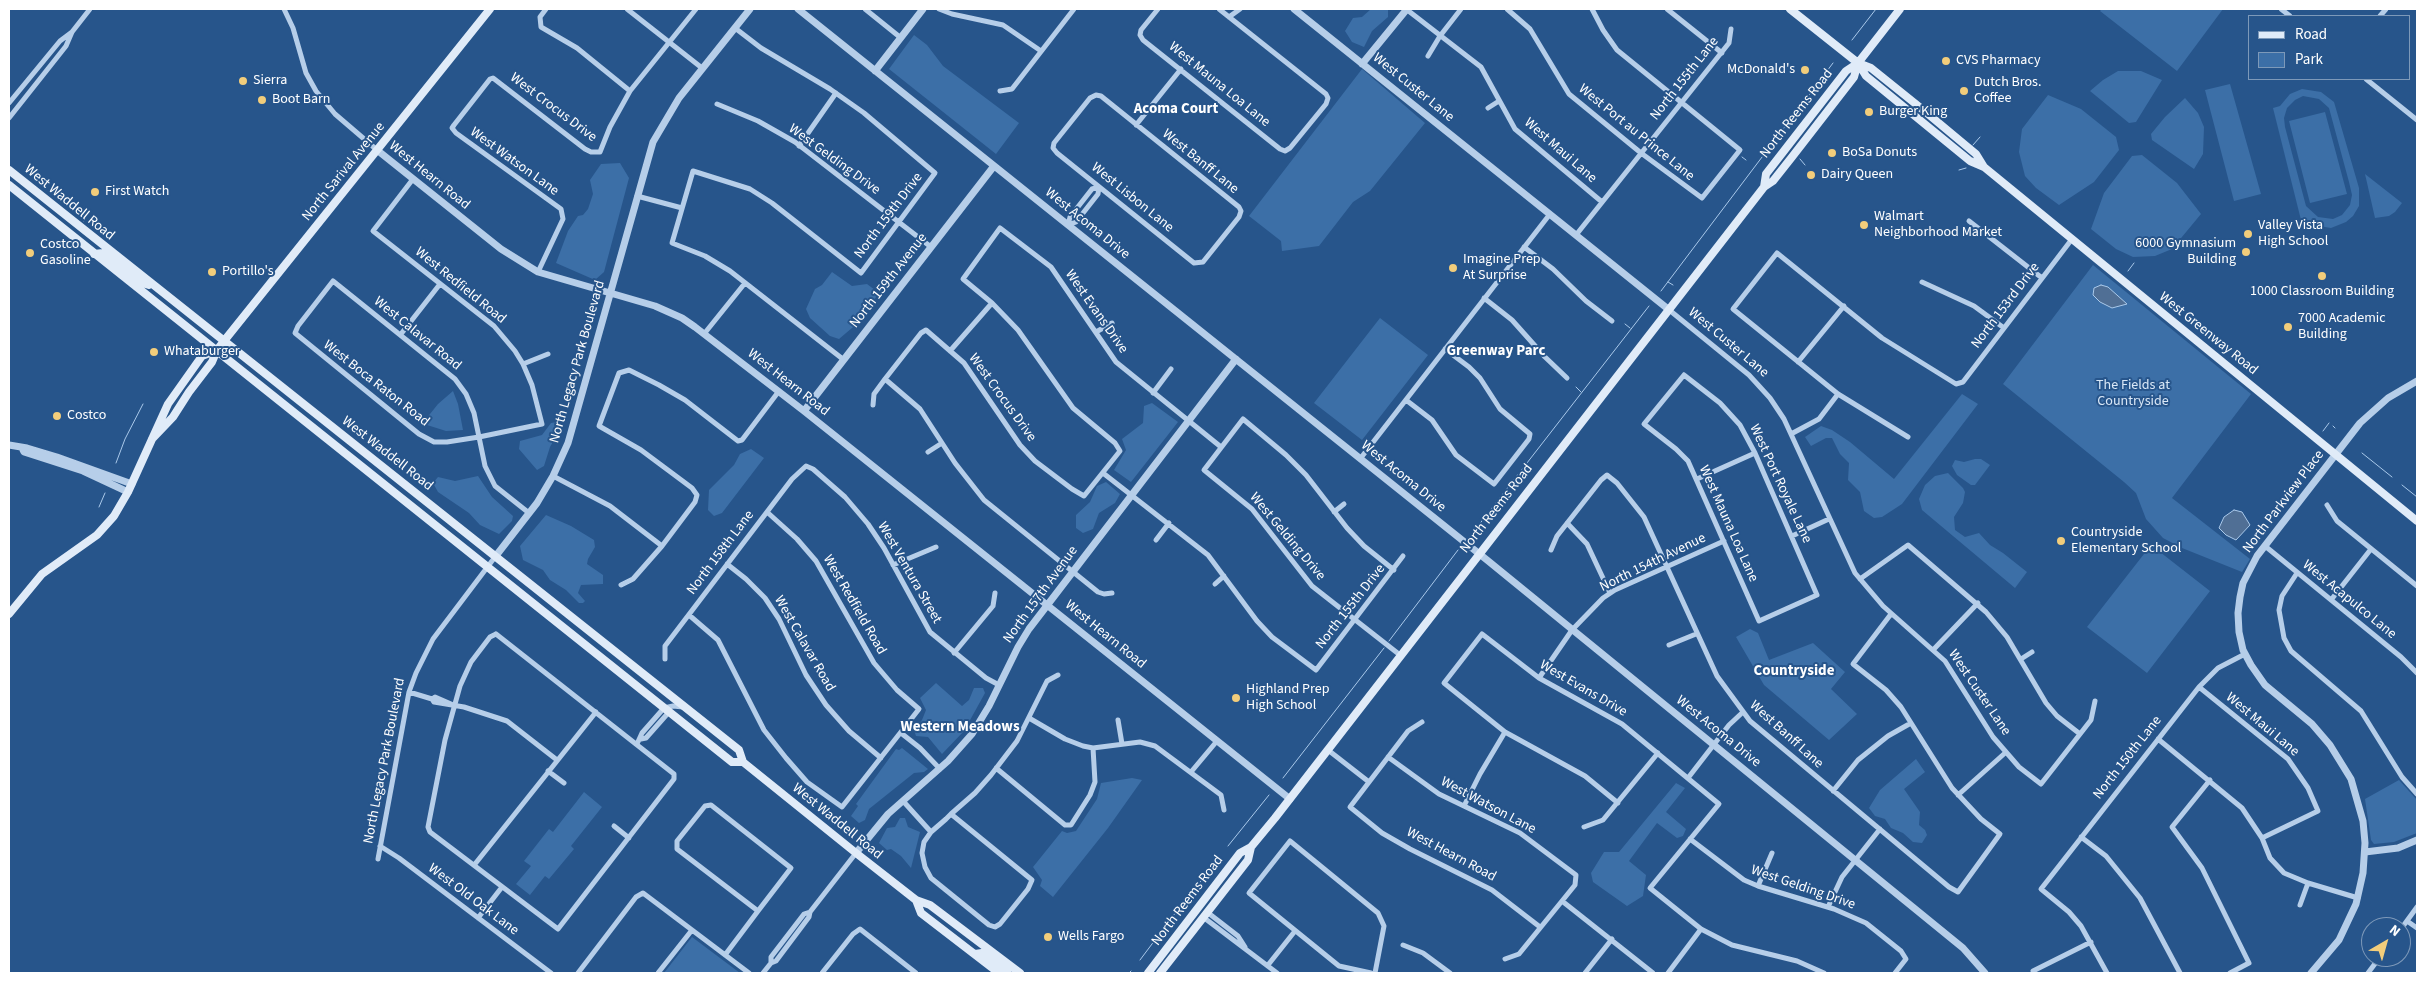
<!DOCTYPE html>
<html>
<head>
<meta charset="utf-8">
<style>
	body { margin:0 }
	#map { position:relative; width:2426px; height:982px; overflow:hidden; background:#27558b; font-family:"Source Sans 3",sans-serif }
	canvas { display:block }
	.frame { position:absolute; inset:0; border:10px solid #fff; pointer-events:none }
	.legend { position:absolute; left:2248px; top:15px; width:162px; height:65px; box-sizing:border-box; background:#27558b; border:1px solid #7d99b9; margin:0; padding:6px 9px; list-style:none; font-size:15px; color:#fff }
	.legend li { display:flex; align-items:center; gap:10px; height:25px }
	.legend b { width:25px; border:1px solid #7d99b9 }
	.north { position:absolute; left:2361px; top:917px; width:50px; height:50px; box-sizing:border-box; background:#27558b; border:1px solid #7d99b9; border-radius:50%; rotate:38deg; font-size:14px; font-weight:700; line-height:20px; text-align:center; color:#fff }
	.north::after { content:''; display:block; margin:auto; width:18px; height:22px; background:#f2cd7b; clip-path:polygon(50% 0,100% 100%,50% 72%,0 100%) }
</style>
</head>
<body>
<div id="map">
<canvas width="2426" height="982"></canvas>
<div class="frame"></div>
<ul class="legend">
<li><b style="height:6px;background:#e0ebf8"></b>Road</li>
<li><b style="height:14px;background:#3c6fa7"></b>Park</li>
</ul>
<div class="north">N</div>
</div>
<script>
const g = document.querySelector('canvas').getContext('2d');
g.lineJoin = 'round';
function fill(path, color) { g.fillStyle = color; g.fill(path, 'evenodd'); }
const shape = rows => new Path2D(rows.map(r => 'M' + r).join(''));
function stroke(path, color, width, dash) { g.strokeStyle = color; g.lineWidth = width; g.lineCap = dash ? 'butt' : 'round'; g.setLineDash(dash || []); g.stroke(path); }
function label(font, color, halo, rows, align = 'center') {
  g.font = font + ' "Source Sans 3",sans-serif'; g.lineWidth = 4; g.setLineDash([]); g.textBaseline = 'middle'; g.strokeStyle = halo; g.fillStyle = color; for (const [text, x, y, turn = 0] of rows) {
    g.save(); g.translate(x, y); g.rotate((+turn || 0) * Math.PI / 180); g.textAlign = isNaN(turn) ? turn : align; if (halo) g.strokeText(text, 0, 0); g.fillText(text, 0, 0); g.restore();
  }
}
fill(shape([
	[1371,9,1388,9,1388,17,1372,31,1364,47,1352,42,1345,31,1353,18,1362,17],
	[2102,9,2223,9,2177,71,2100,11],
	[914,35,927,45,943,66,1019,123,996,154,889,69],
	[1362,69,1425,123,1370,191,1353,202,1319,246,1282,251,1281,241,1249,216],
	[2118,71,2141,71,2162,80,2136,122,2129,123,2090,91,2103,80],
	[2230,84,2261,194,2234,201,2205,90],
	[2302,89,2321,92,2334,102,2359,188,2359,206,2353,216,2346,222,2331,228,2319,226,2310,222,2302,224,2273,108,2280,106,2290,94],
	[2303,96,2319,99,2329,108,2349,182,2352,195,2350,205,2342,215,2333,219,2318,217,2306,206,2285,127,2284,118,2287,108,2295,100],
	[2048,95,2081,109,2116,137,2119,150,2094,182,2059,205,2036,188,2025,176,2019,152,2022,129],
	[2185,98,2198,113,2204,127,2203,154,2194,169,2152,140,2151,134,2165,117],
	[2325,112,2347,194,2310,203,2289,121],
	[2142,155,2177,183,2201,214,2172,249,2155,256,2133,257,2116,249,2091,229,2104,193,2132,156],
	[620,163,629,178,604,272,595,280,556,263,568,231,578,216,583,215,588,209,593,194,590,180,601,164],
	[2365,174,2402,203,2395,212,2389,216,2375,218],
	[2093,265,2251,394,2172,498,2250,559,2242,572,2182,548,2163,538,2146,519,2136,493,2124,482,2003,384],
	[832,272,852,286,867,284,875,290,876,297,859,322,839,339,830,336,810,318,806,309,815,289,822,285],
	[1380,318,1428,355,1362,440,1314,403],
	[453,391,458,404,463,430,446,431,427,425,426,419,438,404],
	[1962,394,1978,404,1902,504,1882,517,1874,518,1864,511,1860,492,1848,480,1849,463,1840,454,1832,438,1826,438,1811,446,1805,437,1821,426,1832,430,1850,442,1894,479],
	[1152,403,1178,422,1131,482,1114,470,1126,450,1122,439,1143,423,1144,406],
	[557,422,561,427,550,447,544,466,537,470,519,449,520,441,542,435,551,423],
	[751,449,764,458,722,513,714,516,708,510,709,490,734,465,740,454],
	[1975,459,1981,459,1990,465,1975,485,1971,485,1957,475,1952,466,1955,460,1964,462],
	[1948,473,1963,488,1965,492,1963,503,1954,517,1955,530,1965,537,1979,533,1990,545,2003,553,2027,572,2015,588,1922,510,1919,499,1925,485,1935,476],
	[478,476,492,497,513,516,512,521,499,534,480,525,469,513,438,492,433,483,438,477,455,481],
	[1106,482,1120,494,1115,503,1099,513,1093,529,1083,533,1076,528,1076,515,1090,502,1097,486],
	[546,515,571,526,594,540,595,547,588,559,587,564,603,575,603,584,581,585,578,593,585,601,583,603,579,603,566,590,550,580,543,570,523,560,520,546],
	[2151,545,2210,591,2147,673,2087,627],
	[1750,629,1758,633,1769,660,1813,643,1845,672,1831,689,1857,714,1829,740,1764,685,1736,637],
	[936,683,962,706,969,700,974,688,983,688,985,693,964,731,942,754,928,737,916,736,914,730,922,720,926,710,920,698],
	[902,748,928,769,924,772,914,773,869,809,865,820,859,823,851,816,858,806,856,804,896,749,899,750],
	[1916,759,1925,772,1904,789,1920,812,1919,825,1925,830,1927,835,1922,843,1913,842,1903,833,1891,828,1885,819,1875,816,1869,808,1880,790],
	[1132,778,1142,780,1108,828,1053,897,1040,886,1042,880,1033,867,1062,831,1067,833,1076,831,1097,799,1101,783],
	[2399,780,2417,800,2417,833,2394,842,2374,844,2371,840,2365,799],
	[1676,783,1685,788,1666,812,1686,829,1683,836,1677,838,1657,823,1629,861,1646,875,1643,896,1627,906,1593,882,1591,873,1604,852,1619,852],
	[584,792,602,807,571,846,574,849,549,879,545,876,530,895,516,884,531,866,524,861,549,829,553,832],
	[900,818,905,818,908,827,920,832,911,868,901,856,891,849,887,850,879,843,887,828,895,827],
	[692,937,740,973,664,973]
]), '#3c6fa7');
const water = shape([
	[2101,285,2108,287,2127,304,2112,308,2100,302,2093,295,2094,288,2101,285],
	[2234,510,2242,512,2250,525,2236,540,2226,535,2219,528,2224,517,2234,510]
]);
fill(water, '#506f95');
stroke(water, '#aac9ea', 1);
stroke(shape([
	[1852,40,1876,9],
	[1973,145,1980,137],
	[1742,157,1746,160],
	[1800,159,1805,165],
	[1959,170,1966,168],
	[84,221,90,212],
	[2128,271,2134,263],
	[1668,282,1673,285],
	[1661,291,1833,63],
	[1625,324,1630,328],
	[1576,387,1581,392],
	[2333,426,2335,428],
	[2323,431,2329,423],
	[2362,453,2392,477],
	[116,463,125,439,143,404],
	[2402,485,2417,497],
	[99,507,105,493],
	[1471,535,1649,306],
	[1389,641,1458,550],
	[1283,778,1384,648],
	[1228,846,1269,795],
	[1194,890,1219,857],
	[1140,960,1179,908],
	[1129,973,1131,971]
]), '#aac9ea', 1);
stroke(shape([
	[284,9,293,28,306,73,316,91,335,114,377,150],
	[546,9,540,17,541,27,577,48,630,91],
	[627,9,702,68],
	[865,9,901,38],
	[939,9,952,14,1003,25,1041,51],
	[1158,9,1141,30,1140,35,1143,40,1280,149,1285,151,1290,148,1326,104,1328,98,1326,94,1219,9],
	[1406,9,1481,67,1515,129,1602,202],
	[1507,9,1530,29,1569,94,1641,153,1702,198,1740,150,1617,50,1603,30,1592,9],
	[1667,9,1722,53],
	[2281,9,2290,16],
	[2380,16,2386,9],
	[1229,17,1240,9],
	[735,28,761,48,830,89,864,113,935,173,861,273,772,203,750,189,693,171,672,243,705,256,730,271,844,360],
	[1428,56,1440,36,1461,9],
	[2366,79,2417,120],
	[1000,91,1012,89,1074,9],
	[1096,95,1101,96,1239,207,1241,211,1239,217,1203,262,1194,263,1057,153,1053,148,1054,143,1090,98,1096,95],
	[9,103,60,41,72,32],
	[717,104,758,121,795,142,931,247],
	[1488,108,1499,101],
	[9,118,66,46,72,32,90,9],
	[1136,125,1181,69],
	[799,146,836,93],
	[413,179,373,231,494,326,515,351,523,364,532,385,542,424,479,437,447,442,434,442,419,434,295,333,298,326,333,281,455,379,466,394,474,413,479,437,485,466,495,486,529,513],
	[637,196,682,208],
	[1969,221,2042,278],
	[1068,225,1076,222,1098,194,1099,187],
	[1068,225,1070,217,1092,189,1099,187],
	[1576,235,1729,43,1731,29],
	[1524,247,1553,269,1586,301,1612,321],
	[538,272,563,219,561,209,456,133,452,128,454,125,490,79,493,78,585,149,591,152,600,152,610,127,630,91,696,9],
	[1922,282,1974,306,2004,328],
	[1484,298,1512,320,1545,357,1567,378],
	[1668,309,1749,375,1770,398,1784,419,1855,573,1883,606,1945,661,1993,737,2019,767,2041,784,2091,720,2095,701],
	[1096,332,1112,323],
	[401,334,440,284],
	[704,334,745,283],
	[950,351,992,303],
	[1798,362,1844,306],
	[523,364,548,354],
	[1684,375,1720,403,1740,425,1755,453,1817,595,1759,621,1688,461,1676,449,1644,424,1684,375],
	[885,379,920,409,955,463,984,500,1098,592,1104,594,1112,593],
	[1153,393,1171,369],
	[1406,400,1432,420,1456,455,1494,484,1529,439,1530,434,1500,409,1480,378,1469,367,1445,349],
	[873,405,874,394,885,379,921,333,926,330,964,363,1020,445,1035,461,1072,489,1084,496,1120,451,1115,443,1073,408,1018,330,992,303,963,279,1000,228,1051,267,1116,362,1221,447],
	[1791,434,1819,419,1838,394],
	[1908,437,1838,394,1733,309,1777,253,1882,338,1956,384,1963,382,2072,239],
	[928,452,942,443],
	[1360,459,1550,214],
	[1103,473,1208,555,1257,621,1272,637,1316,670,1403,556],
	[553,476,610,506,662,546],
	[1697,479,1755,453],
	[2327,505,2337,521,2417,586],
	[1334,512,1344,504],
	[1567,523,1587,544,1610,593],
	[1792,536,1829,519],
	[1156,540,1169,523],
	[2265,546,2401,657,2417,673],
	[1551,550,1557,536,1601,480,1607,475,1617,483,1644,517,1717,676,1750,721,1949,887,1958,892,2000,834,1981,819,1952,788,1901,707,1886,690,1853,664,1891,614],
	[727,564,746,579,765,598,779,619,806,675,826,705,849,731,881,758],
	[893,565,936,547],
	[1394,570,1364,546,1347,528,1306,475,1286,455,1243,419,1204,470,1252,509,1312,586,1400,655],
	[2297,573,2282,596,2279,610,2284,638,2291,651,2361,711,2402,777,2417,794],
	[1860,579,1908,545,1986,612,2007,637,2046,703,2057,716,2080,734],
	[1215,584,1224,576],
	[621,585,633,579,662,546,695,502,697,495,692,488,641,450,599,426,619,373,629,370,659,385,685,400,738,441,742,440,779,391],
	[2331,600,2371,549],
	[689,615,718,640,764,730,786,758,807,782,842,807,919,709,897,690,874,663,816,561,797,539,767,512],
	[496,634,674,774,674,779,558,929,430,832,428,827,445,740,460,686,471,662,490,637,496,634],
	[1669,645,1696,634],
	[1934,649,1978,603],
	[954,653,993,606,995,593],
	[665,659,665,646,792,479,806,466,813,469,845,497,868,524,884,548,930,632,986,678,999,685],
	[2021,659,2032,652],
	[1539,678,1572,630,1603,598,1615,590,1724,541],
	[2199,687,2288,759,2308,788,2318,811,2262,838],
	[409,692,432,699,434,702,464,707,507,721,557,760],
	[432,699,435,697,451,704],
	[1029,718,1065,739,1083,746,1093,748,1140,742,1155,746,1221,795,1224,810],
	[1118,720,1122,744],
	[1422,722,1408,731,1350,807,1382,833,1410,849,1492,890,1540,927],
	[901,733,920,748,940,769],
	[641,739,646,738,669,712],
	[2158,739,2242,808,2262,838,2270,858,2284,873,2308,883,2358,898],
	[637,744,642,733,664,708,673,706,683,707],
	[1328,750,1369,782],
	[1388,757,1439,794,1520,833,1576,875,1575,885,1519,954,1505,959],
	[996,768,1065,825,1071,825,1090,795,1095,782,1093,748],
	[548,771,564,783],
	[1191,772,1217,741],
	[1688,778,1729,725,1743,712],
	[2210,780,2172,827,2202,868,2249,963,2230,973],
	[1833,791,1858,760,1888,736,1911,723],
	[1958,795,2005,753],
	[903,801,931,832],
	[1618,803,1585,776,1505,732,1444,683,1482,634,1539,678,1622,724,1719,804,1650,888,1701,929,1732,945,1797,961,1824,973],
	[1464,806,1480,774,1505,732],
	[951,814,1032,880,1028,889,1000,924,995,927,989,925,931,878,925,867,922,853,924,842,931,832,946,819,951,814,975,793,991,775,1017,741,1047,681,1058,675],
	[614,826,629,838],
	[1584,827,1603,820,1658,753],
	[2081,837,2106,856,2140,898,2180,973],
	[1690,839,1744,880,1758,886,1834,909,1866,923,1901,951,1906,959,1895,973],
	[380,846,399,858,551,973],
	[378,859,409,692,416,673,433,639,495,557],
	[475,864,596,712],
	[1758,886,1772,853],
	[1562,901,1653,973],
	[2300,905,2308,883],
	[1828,907,1842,877,1880,829],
	[1207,912,1238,936,1245,947],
	[1203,917,1277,973],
	[478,918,502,887],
	[2407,921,2417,928],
	[2401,929,2417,907],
	[1403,945,1423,953,1450,973],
	[725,955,758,911,791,868,711,805,705,806,677,841,677,849,758,911],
	[771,963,771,957,804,914,810,912],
	[1268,965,1295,931],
	[578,973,636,897,643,893,749,973],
	[658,973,692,930],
	[763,973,771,963,776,961,809,917,810,912,856,853],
	[822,973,853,934,860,929,916,973],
	[1371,973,1339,966,1249,893,1290,841,1378,913,1384,926,1375,973],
	[1585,973,1612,939],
	[1668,973,1701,929],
	[2034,973,2033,971,2091,942],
	[2107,973,2081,926,2069,912,2041,889,2199,687,2218,668,2245,654],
	[2368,973,2380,957]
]), '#b6cee9', 5);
stroke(shape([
	[798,9,1487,560,1963,948,1985,973],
	[1294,9,1668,309],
	[1362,64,1407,9],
	[875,71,923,9],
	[377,150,501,249,538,272,655,306,682,318,695,327,804,411,1290,799],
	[804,411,994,166],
	[9,445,27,448,57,457,132,484],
	[22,448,24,452,83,471,128,492],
	[495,557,537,503,553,476,568,443,653,142,679,98,750,9],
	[2365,852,2398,848,2417,840],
	[856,853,888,814,948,761,972,734,989,706,1018,647,1029,629,1236,359],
	[2311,973,2339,940,2356,904,2363,873,2365,843,2363,821,2351,779,2330,745,2312,724,2265,685,2251,665,2243,650,2239,632,2238,613,2240,597,2243,583,2257,556,2360,423,2388,398,2417,381]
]), '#b6cee9', 7);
stroke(shape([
	[1790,9,1858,63,1871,68,1922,109,1976,154,1984,167],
	[1858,63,1866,76,1970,161,1984,167,2417,521],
	[9,170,739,750,743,762,856,853,916,900,930,905,1020,973],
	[9,185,732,762,743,762],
	[1764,187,1766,174,1846,71,1858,63,1900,9],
	[94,254,103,253,140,282,149,285],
	[152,439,173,417,189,392,212,362,217,350,224,341,490,9],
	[9,614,42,574,97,535,114,516,128,492,168,404,202,356,217,350],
	[916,900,921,913,999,973],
	[975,954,982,953,1005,970,1012,967],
	[1148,973,1240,853,1251,847,1275,818,1764,187,1773,181,1792,157,1854,77,1858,63],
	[1160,973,1248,860,1251,847]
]), '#e0ebf8', 8);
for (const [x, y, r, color] of [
	[1946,61,5,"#f2cd7b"],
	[1805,70,5,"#f2cd7b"],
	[243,81,5,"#f2cd7b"],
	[1964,91,5,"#f2cd7b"],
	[262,100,5,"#f2cd7b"],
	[1869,112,5,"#f2cd7b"],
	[1832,153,5,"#f2cd7b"],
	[1811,175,5,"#f2cd7b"],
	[95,192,5,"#f2cd7b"],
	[1864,225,5,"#f2cd7b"],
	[2248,234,5,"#f2cd7b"],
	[2246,252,5,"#f2cd7b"],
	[30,253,5,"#f2cd7b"],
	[1453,268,5,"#f2cd7b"],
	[212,272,5,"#f2cd7b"],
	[2322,276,5,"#f2cd7b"],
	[2288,327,5,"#f2cd7b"],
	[154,352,5,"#f2cd7b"],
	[57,416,5,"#f2cd7b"],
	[2061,541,5,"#f2cd7b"],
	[1236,698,5,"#f2cd7b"],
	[1048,937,5,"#f2cd7b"]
]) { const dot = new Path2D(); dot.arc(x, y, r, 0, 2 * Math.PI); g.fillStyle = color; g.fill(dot); stroke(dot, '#27558b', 2); }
label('14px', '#fff', '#27558b', [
	["CVS Pharmacy",1956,61],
	["McDonald's",1795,70,"right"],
	["Sierra",253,81],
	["Dutch Bros.",1974,83],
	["Coffee",1974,99],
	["Boot Barn",272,100],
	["Burger King",1879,112],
	["BoSa Donuts",1842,153],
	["Dairy Queen",1821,175],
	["First Watch",105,192],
	["Walmart",1874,217],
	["Neighborhood Market",1874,233],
	["Valley Vista",2258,226],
	["High School",2258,242],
	["6000 Gymnasium",2236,244,"right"],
	["Building",2236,260,"right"],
	["Costco",40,245],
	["Gasoline",40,261],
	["Imagine Prep",1463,260],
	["At Surprise",1463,276],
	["Portillo's",222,272],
	["1000 Classroom Building",2322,292,"center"],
	["7000 Academic",2298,319],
	["Building",2298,335],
	["Whataburger",164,352],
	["Costco",67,416],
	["Countryside",2071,533],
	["Elementary School",2071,549],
	["Highland Prep",1246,690],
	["High School",1246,706],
	["Wells Fargo",1058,937]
], 'left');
label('14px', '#fff', '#27558b', [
	["North 155th Lane",1685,79,-52],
	["West Mauna Loa Lane",1219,85,39],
	["West Custer Lane",1413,88,39],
	["West Crocus Drive",553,108,37],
	["North Reems Road",1797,114,-52],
	["West Port au Prince Lane",1636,133,39],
	["West Maui Lane",1560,151,41],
	["West Gelding Drive",834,160,36],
	["West Watson Lane",514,162,36],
	["West Banff Lane",1200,162,39],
	["North Sarival Avenue",344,172,-51],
	["West Hearn Road",429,176,39],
	["West Lisbon Lane",1132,198,39],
	["West Waddell Road",69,203,39],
	["North 159th Drive",889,216,-53],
	["West Acoma Drive",1087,224,39],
	["North 159th Avenue",889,281,-52],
	["West Redfield Road",460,286,39],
	["North 153rd Drive",2006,306,-53],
	["West Evans Drive",1096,312,55],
	["West Calavar Road",417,334,39],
	["West Greenway Road",2208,334,39],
	["West Custer Lane",1728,343,40],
	["North Legacy Park Boulevard",578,362,-74],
	["West Hearn Road",788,383,38],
	["West Boca Raton Road",376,384,38],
	["West Crocus Drive",1002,398,54],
	["West Waddell Road",387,454,38],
	["West Acoma Drive",1403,477,39],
	["West Port Royale Lane",1780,484,65],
	["North Parkview Place",2284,502,-53],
	["North Reems Road",1497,509,-52],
	["West Mauna Loa Lane",1728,524,66],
	["West Gelding Drive",1287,537,50],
	["North 158th Lane",721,553,-53],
	["North 154th Avenue",1653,563,-26],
	["West Ventura Street",909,573,60],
	["North 157th Avenue",1041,595,-54],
	["West Acapulco Lane",2349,600,39],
	["West Redfield Road",854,605,60],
	["North 155th Drive",1351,607,-52],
	["West Hearn Road",1105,635,39],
	["West Calavar Road",804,644,60],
	["West Evans Drive",1583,689,30],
	["West Custer Lane",1979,693,56],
	["West Maui Lane",2262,725,40],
	["West Acoma Drive",1718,732,39],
	["West Banff Lane",1786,735,42],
	["North 150th Lane",2128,758,-52],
	["North Legacy Park Boulevard",385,761,-79],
	["West Watson Lane",1488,806,28],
	["West Waddell Road",837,822,39],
	["West Hearn Road",1451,855,28],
	["West Gelding Drive",1803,888,19],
	["West Old Oak Lane",473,900,37],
	["North Reems Road",1188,901,-53]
]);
label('14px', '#dae8f7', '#27558b', [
	["The Fields at",2133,386],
	["Countryside",2133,402]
]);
label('bold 15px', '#fff', '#27558b', [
	["Acoma Court",1176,110],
	["Greenway Parc",1496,352],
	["Countryside",1794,672],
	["Western Meadows",960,728]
]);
</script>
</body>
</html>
